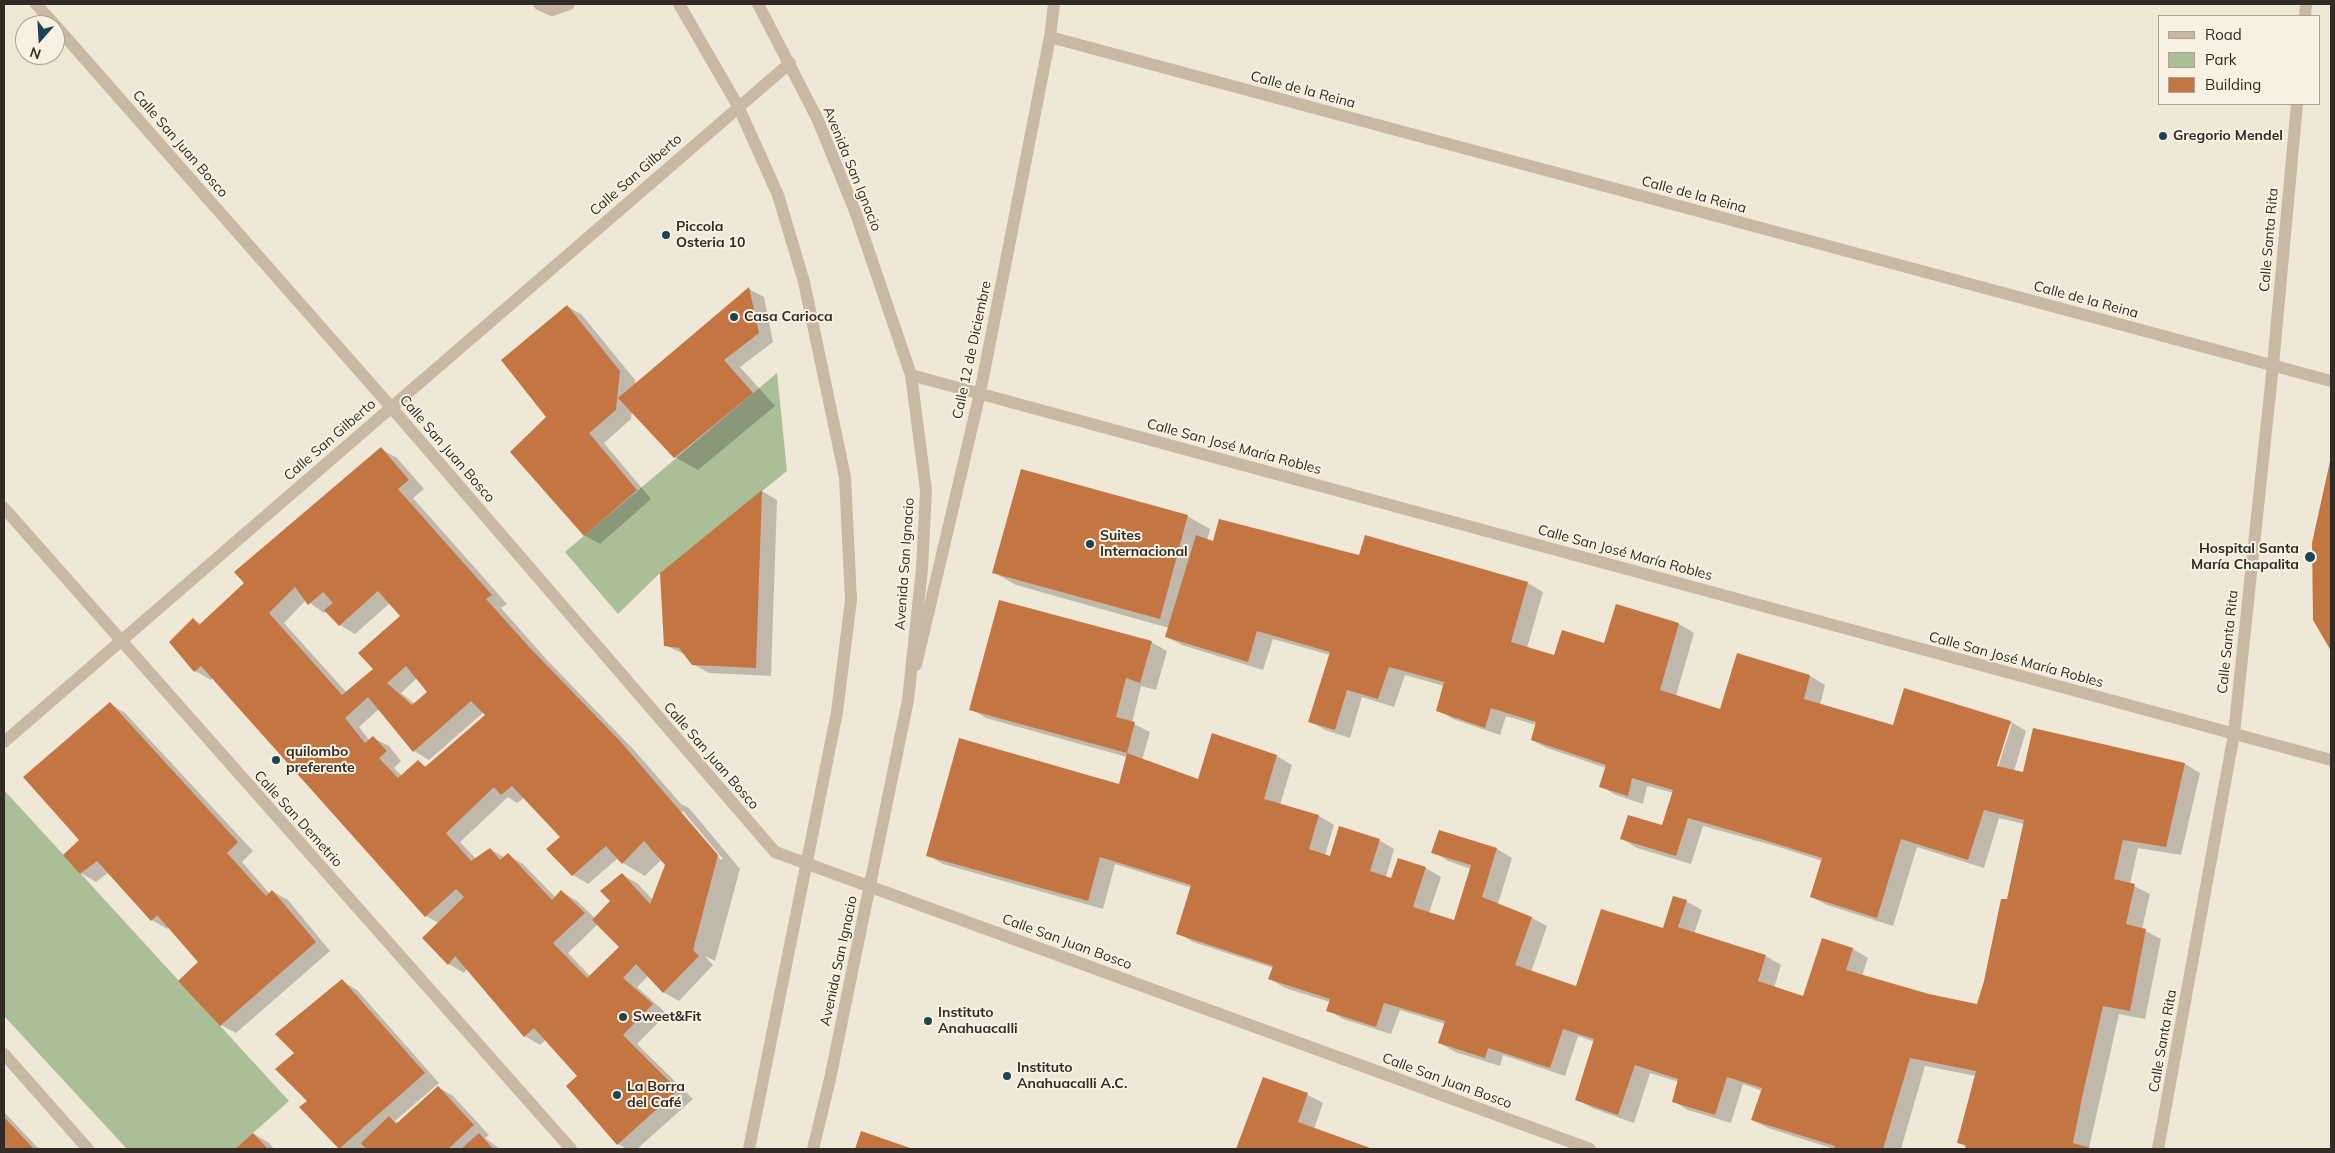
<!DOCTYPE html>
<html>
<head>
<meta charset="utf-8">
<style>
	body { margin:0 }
	#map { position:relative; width:2335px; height:1153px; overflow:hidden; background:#f0e8d6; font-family:Mulish,sans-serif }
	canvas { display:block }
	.frame { position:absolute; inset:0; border:5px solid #322b25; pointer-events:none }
	.legend { position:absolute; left:2158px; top:15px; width:162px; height:90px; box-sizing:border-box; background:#f8f1e2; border:1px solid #a9a296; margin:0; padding:6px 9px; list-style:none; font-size:15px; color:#322b25 }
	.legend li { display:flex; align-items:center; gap:10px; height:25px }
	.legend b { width:25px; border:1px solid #a9a296 }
	.north { position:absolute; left:15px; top:15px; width:50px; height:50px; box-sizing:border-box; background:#f8f1e2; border:1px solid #a9a296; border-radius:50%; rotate:199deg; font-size:14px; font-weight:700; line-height:20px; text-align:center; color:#322b25 }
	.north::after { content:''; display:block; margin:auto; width:18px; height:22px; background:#1c4552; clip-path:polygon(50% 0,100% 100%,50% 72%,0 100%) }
</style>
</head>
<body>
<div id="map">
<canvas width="2335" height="1153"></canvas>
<div class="frame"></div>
<ul class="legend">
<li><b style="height:6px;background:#c7b9a3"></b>Road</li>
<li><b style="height:14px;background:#aabe97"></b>Park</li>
<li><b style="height:14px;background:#c37641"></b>Building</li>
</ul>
<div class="north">N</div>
</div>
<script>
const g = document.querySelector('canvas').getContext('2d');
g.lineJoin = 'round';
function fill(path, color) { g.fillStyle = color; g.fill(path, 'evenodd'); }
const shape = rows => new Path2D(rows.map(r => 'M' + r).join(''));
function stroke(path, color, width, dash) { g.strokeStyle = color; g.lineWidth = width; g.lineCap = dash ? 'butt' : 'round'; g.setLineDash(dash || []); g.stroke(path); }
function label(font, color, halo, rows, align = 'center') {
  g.font = font + ' Mulish,sans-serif'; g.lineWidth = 4; g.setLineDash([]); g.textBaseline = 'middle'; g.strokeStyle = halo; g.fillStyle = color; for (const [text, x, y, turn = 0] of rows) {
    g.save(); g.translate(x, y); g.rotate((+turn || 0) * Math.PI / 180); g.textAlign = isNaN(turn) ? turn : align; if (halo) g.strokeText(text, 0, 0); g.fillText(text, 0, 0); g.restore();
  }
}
fill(shape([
	[777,373,787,471,660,573,618,614,565,552],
	[4,790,289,1101,235,1149,127,1149,4,1016]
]), '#aabe97');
fill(shape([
	[749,289,764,297,773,342,740,367,775,406,698,470,675,457,632,411,631,419,604,443,651,499,600,544,584,535,548,417,567,306,582,315,635,380,635,386],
	[381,449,397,458,424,489,413,498,507,604,501,608,547,660,635,751,681,804,689,808,740,869,715,961,705,956,713,965,679,1001,663,992,648,976,637,987,667,1014,637,1044,693,1099,637,1149,627,1149,618,1144,567,1087,579,1076,546,1039,540,1045,525,1036,467,969,464,973,449,964,439,923,426,916,213,678,211,680,195,671,193,619,201,624,246,583],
	[306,600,324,613,327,611,340,625,355,634,390,603,402,616,375,669,347,693,284,623],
	[417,678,429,692,415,704,401,693],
	[379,709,414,751,429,760,484,712,487,715,427,767,418,762,402,776,394,768,401,761,389,746,373,738,370,741,359,727],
	[508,797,517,803,524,798,562,837,573,875,588,884,618,858,623,863,645,876,662,859,667,864,653,900,637,883,622,875,612,901,595,918,577,901,562,892,556,898,523,864,508,855,505,858,490,849,476,859,460,842],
	[683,811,723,859,721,860,681,813],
	[598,924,621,947,590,976,568,953],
	[2331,460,2331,649,2314,619],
	[762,491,777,500,771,676,709,673,693,664,686,655,665,645],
	[1187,516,1210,529,1207,540,1214,542,1360,557,1365,537,1528,583,1543,592,1527,648,1555,656,1679,624,1694,633,1676,696,1721,710,1737,655,1810,676,1825,685,1820,705,1894,726,1905,690,2011,722,2026,731,2014,771,2024,773,2034,730,2185,764,2200,773,2181,855,2138,848,2130,884,2150,894,2142,929,2161,939,2145,1019,2119,1014,2089,1148,2092,1149,1966,1149,1966,1147,1959,1143,1976,1076,1925,1066,1901,1149,1834,1149,1768,1128,1752,1120,1762,1091,1743,1084,1731,1123,1688,1110,1673,1101,1679,1082,1650,1073,1634,1123,1592,1108,1577,1099,1595,1042,1578,1036,1565,1076,1503,1055,1500,1066,1455,1052,1440,1043,1445,1024,1400,1010,1391,1034,1343,1019,1328,1010,1330,1002,1285,988,1270,979,1273,968,1193,942,1178,933,1192,888,1115,864,1103,909,943,864,927,855,1120,785,1127,757,986,718,971,709,1151,642,1167,651,1156,690,1141,686,1132,723,1150,732,1142,760,1198,781,1212,734,1277,756,1292,765,1280,805,1319,816,1334,825,1325,855,1331,857,1379,840,1394,849,1386,877,1392,880,1426,868,1441,877,1429,913,1455,921,1471,869,1448,861,1433,852,1439,832,1497,849,1512,858,1498,904,1532,918,1547,926,1531,972,1577,987,1664,930,1686,901,1702,910,1694,934,1766,956,1781,965,1774,988,1804,998,1823,939,1853,949,1868,958,1862,976,1928,995,1978,1006,2008,901,2024,824,1999,818,1984,868,1917,847,1893,926,1827,905,1811,897,1822,861,1779,847,1703,826,1691,864,1637,848,1622,839,1663,827,1674,793,1647,786,1643,804,1616,795,1600,786,1606,768,1547,748,1532,740,1536,725,1506,716,1500,735,1453,719,1438,710,1444,686,1405,675,1394,707,1362,697,1350,738,1325,730,1310,721,1330,655,1273,639,1263,670,1182,645,1167,637,1169,628,1016,585,993,572],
	[2009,724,2012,724,1996,773,1994,772],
	[110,704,125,713,253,851,242,862,270,894,272,891,288,900,330,951,236,1033,221,1025,200,962,169,927,167,929,152,920,109,872,96,882,81,873,65,855,81,840],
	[342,981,357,990,439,1083,395,1121,399,1123,438,1087,453,1096,489,1135,485,1138,500,1149,339,1148,308,1101,296,1053],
	[1264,1078,1308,1095,1323,1103,1314,1129,1370,1149,1237,1149],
	[4,1112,39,1149,4,1149],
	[862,1132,910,1149,856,1149],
	[254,1134,269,1143,274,1149,237,1149]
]), '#0003');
fill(shape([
	[749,287,759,333,724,360,753,393,674,458,618,398],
	[567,305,620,371,616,410,589,433,637,490,584,536,510,452,546,417,501,360],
	[381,447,409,480,398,489,492,595,486,599,531,649,620,741,718,855,693,950,699,956,663,993,636,964,623,978,653,1004,623,1035,678,1090,617,1145,566,1086,577,1076,534,1028,524,1037,455,956,448,965,422,938,464,897,456,889,425,917,201,666,194,672,169,642,193,618,199,625,244,583,234,572],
	[295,587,308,605,323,592,333,603,324,610,339,626,378,591,400,616,358,653,373,669,342,695,269,613],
	[406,666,427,692,412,705,387,683],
	[368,697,413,752,471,701,485,715,425,767,418,760,398,778,379,758,387,751,373,736,365,743,345,718],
	[512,786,560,837,546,849,572,876,606,846,622,864,644,841,665,865,650,904,622,873,600,891,610,901,592,920,619,947,587,978,553,943,585,913,561,890,552,900,508,853,500,860,490,848,471,861,446,833,494,787,501,795],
	[2331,457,2331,651,2313,620,2312,543],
	[1021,469,1188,515,1160,619,992,573],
	[762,490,756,668,692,665,679,648,664,646,660,573],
	[1219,519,1359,555,1365,535,1528,582,1511,642,1554,655,1562,630,1604,643,1616,604,1679,623,1660,690,1720,709,1737,653,1810,675,1804,699,1893,725,1904,688,2011,721,1997,766,2023,772,2033,728,2185,763,2166,847,2123,840,2114,879,2135,884,2126,924,2146,929,2130,1011,2103,1006,2083,1093,2073,1143,2094,1149,1965,1149,1966,1145,1957,1143,1976,1071,1910,1058,1883,1149,1834,1149,1835,1146,1751,1120,1762,1088,1727,1077,1715,1115,1672,1102,1678,1079,1635,1065,1618,1115,1575,1100,1594,1039,1563,1029,1550,1068,1488,1048,1485,1058,1438,1043,1445,1021,1384,1003,1376,1027,1326,1011,1330,999,1268,979,1273,966,1176,934,1191,885,1100,857,1088,901,926,856,959,738,1119,784,1127,753,1198,779,1212,733,1277,755,1264,799,1319,815,1309,849,1330,856,1339,826,1380,839,1370,871,1391,878,1398,858,1426,867,1413,907,1454,920,1471,865,1431,853,1439,830,1497,848,1482,897,1532,917,1515,965,1576,986,1601,909,1663,928,1673,896,1687,900,1678,927,1766,955,1758,981,1803,996,1822,938,1853,948,1846,970,1929,994,1977,1004,1984,981,2001,899,2007,899,2024,820,1984,810,1968,860,1901,839,1877,918,1810,897,1822,858,1761,839,1688,818,1676,856,1620,839,1628,815,1662,825,1673,790,1632,778,1628,796,1599,787,1606,765,1531,740,1536,722,1491,708,1485,728,1436,711,1444,682,1389,667,1378,699,1347,690,1335,730,1308,722,1330,652,1257,631,1248,662,1165,637,1196,535,1213,541],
	[999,600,1152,641,1140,683,1126,678,1116,717,1135,722,1127,753,969,710],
	[110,702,238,842,227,853,266,896,272,890,316,942,220,1026,178,981,198,962,157,915,151,921,97,861,80,874,63,855,79,840,23,777],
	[342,979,425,1073,339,1149,299,1107,307,1101,275,1069,294,1053,275,1034],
	[1263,1077,1308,1093,1298,1122,1373,1149,1236,1149],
	[438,1086,474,1125,448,1149,366,1149,361,1143,389,1116,396,1124],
	[4,1117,34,1149,4,1149],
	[861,1131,913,1149,855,1149],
	[253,1133,268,1149,235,1149],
	[479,1133,493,1149,461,1149]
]), '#c37641');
stroke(shape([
	[539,4,552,10,569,4]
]), '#c7b9a3', 12);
stroke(shape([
	[36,4,55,25],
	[2305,16,2306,4],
	[55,25,391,407,775,852,1590,1149],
	[1050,37,2331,381],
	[911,375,2331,760],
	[4,508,571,1149],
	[916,665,980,393,1050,37,1054,4],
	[4,742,790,63],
	[4,1054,88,1149],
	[2158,1149,2234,734,2273,365,2297,104]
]), '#c7b9a3', 12);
stroke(shape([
	[679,4,738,106,778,195,804,282,845,477,851,600,837,712,749,1149],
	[758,4,817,118,855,211,911,375,926,490,922,569,908,700,830,1079,813,1149]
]), '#c7b9a3', 12);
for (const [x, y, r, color] of [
	[2163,136,5,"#1c4552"],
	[666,235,5,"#1c4552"],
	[734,317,5,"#1c4552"],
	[1090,544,5,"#1c4552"],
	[2310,557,6,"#1c4552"],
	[276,760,5,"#1c4552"],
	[623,1017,5,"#1c4552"],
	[928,1021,5,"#1c4552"],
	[1007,1076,5,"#1c4552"],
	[617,1095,5,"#1c4552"]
]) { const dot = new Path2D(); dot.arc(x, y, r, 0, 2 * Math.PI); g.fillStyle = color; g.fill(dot); stroke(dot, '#f8f1e2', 2); }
label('14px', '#322b25', '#f8f1e2', [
	["Calle de la Reina",1303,90,15],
	["Calle San Juan Bosco",180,144,49],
	["Avenida San Ignacio",852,169,68],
	["Calle San Gilberto",636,175,-41],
	["Calle de la Reina",1694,195,15],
	["Calle Santa Rita",2269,240,-85],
	["Calle de la Reina",2086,300,15],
	["Calle 12 de Diciembre",972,350,-78],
	["Calle San Gilberto",330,440,-41],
	["Calle San José María Robles",1234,447,15],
	["Calle San Juan Bosco",447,449,49],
	["Calle San José María Robles",1625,553,15],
	["Avenida San Ignacio",905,564,-86],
	["Calle Santa Rita",2228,642,-84],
	["Calle San José María Robles",2016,660,15],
	["Calle San Juan Bosco",711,756,49],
	["Calle San Demetrio",298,819,48],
	["Calle San Juan Bosco",1067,942,20],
	["Avenida San Ignacio",839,961,-78],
	["Calle Santa Rita",2163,1041,-80],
	["Calle San Juan Bosco",1447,1081,20]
]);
label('bold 14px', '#322b25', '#f8f1e2', [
	["Gregorio Mendel",2173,136],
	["Piccola",676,227],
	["Osteria 10",676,243],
	["Casa Carioca",744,317],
	["Suites",1100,536],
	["Internacional",1100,552],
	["Hospital Santa",2299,549,"right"],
	["María Chapalita",2299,565,"right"],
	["quilombo",286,752],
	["preferente",286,768],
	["Instituto",938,1013],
	["Anahuacalli",938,1029],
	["Sweet&Fit",633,1017],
	["Instituto",1017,1068],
	["Anahuacalli A.C.",1017,1084],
	["La Borra",627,1087],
	["del Café",627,1103]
], 'left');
</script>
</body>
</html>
